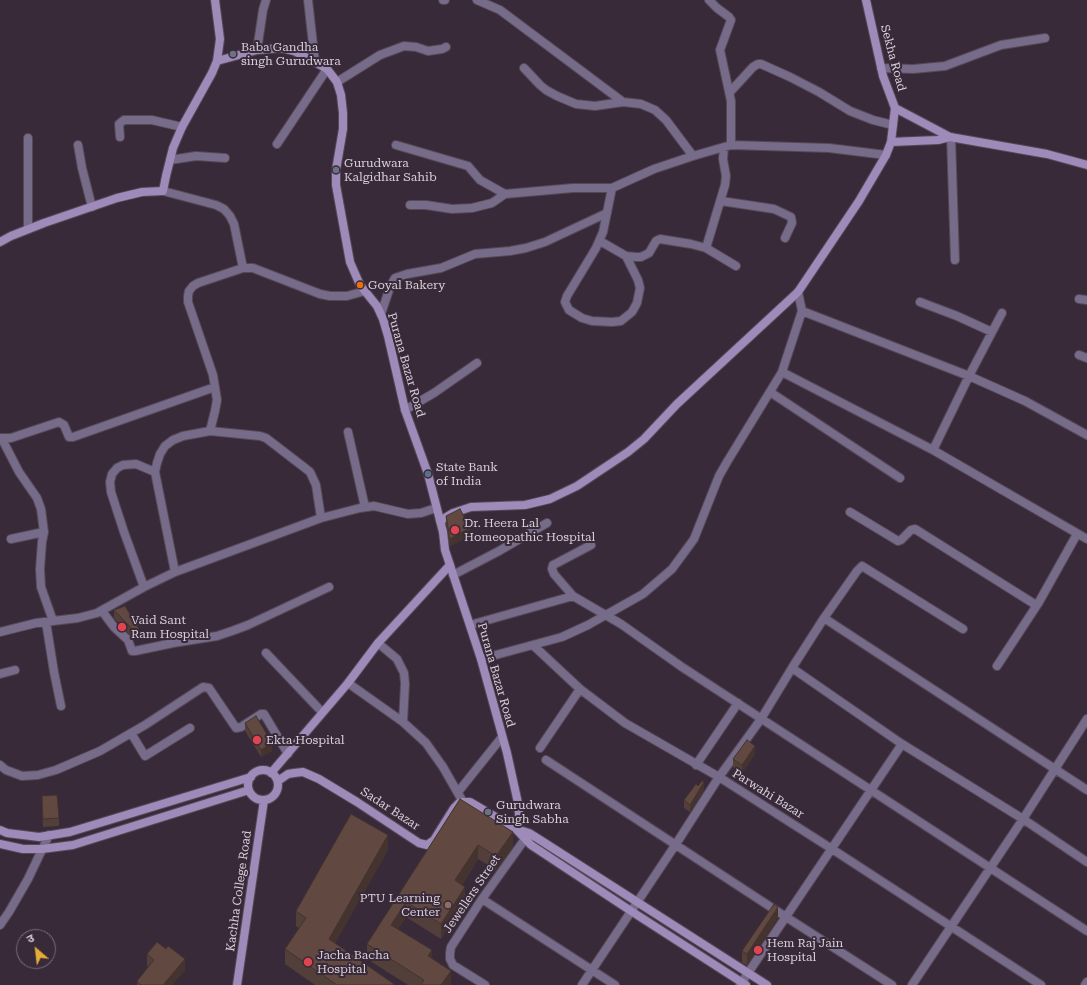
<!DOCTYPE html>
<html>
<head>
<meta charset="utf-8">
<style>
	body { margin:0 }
	#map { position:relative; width:1087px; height:985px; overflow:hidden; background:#392a3a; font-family:"Roboto Serif","Noto Sans Devanagari",serif }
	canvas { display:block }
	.north { position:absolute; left:16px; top:929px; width:40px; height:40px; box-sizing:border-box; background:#392a3a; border:1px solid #796c7a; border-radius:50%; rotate:332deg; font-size:11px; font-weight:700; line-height:16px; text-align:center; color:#d9cfda }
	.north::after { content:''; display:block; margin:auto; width:14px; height:18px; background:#e4ad35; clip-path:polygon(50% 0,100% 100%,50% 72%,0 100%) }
</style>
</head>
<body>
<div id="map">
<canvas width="1087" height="985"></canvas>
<div class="north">उ</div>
</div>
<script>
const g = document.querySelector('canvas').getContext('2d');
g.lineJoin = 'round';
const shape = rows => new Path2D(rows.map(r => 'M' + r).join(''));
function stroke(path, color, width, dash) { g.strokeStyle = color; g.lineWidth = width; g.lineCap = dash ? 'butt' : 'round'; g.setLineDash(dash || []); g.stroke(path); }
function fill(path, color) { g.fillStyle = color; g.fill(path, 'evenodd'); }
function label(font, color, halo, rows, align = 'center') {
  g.font = font + ' "Roboto Serif",serif'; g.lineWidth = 4; g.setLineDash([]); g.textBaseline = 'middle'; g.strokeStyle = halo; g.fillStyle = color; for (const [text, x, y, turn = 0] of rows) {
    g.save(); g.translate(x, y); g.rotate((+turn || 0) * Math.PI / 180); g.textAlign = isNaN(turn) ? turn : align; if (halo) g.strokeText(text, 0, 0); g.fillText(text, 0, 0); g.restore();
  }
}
const street = shape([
	[308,0,315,62],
	[443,0,445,0],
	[477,0,500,10,623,102,641,104,655,110,666,120,693,156],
	[709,0,717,8,729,17,731,20,720,50,731,101,731,145],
	[257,50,263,10,266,0],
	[524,68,540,85,546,90,557,96,576,104,595,106,623,102],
	[881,68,913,69,945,66,1001,45,1045,38],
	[337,82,380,55,404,46,416,47,428,51,442,49,446,47],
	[730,92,753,67,758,64,761,64,790,77,819,92,850,111,873,120,893,125],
	[120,137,119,124,124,120,152,120,182,127],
	[951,137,955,260],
	[28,138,28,229],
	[277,144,327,69],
	[78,145,82,168,92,207],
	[396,145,468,166,480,180,505,194,573,188,612,188,654,169,693,156,731,145,829,148,886,155],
	[170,160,196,156,225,158],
	[612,188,603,232,596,248,567,296,565,302,569,310,582,318,592,321,612,322,621,321,632,312,637,303,640,288,638,280,626,256],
	[163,191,216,205,224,209,230,216,234,224,243,268,198,283,193,286,189,291,188,296,188,302,213,375,217,400,215,411,210,431,183,436,173,440,165,446,160,454,157,463,155,472,175,572],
	[721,201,774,209,791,217,792,223,785,238],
	[410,205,426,205,452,209,472,208,492,203,505,194],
	[600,241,626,256,636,257,641,257,649,253,656,241,660,239,691,244,706,248,725,185,726,176,723,159,724,147],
	[706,248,736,266],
	[243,268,253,268,320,294,330,296,347,296,365,291],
	[1079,299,1087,300],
	[920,302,957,316,992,332],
	[802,311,969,376,1025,401,1087,435],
	[381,314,390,287,395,278,407,274,441,268,475,254,510,251,526,248,545,242,607,213],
	[1079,355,1087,358],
	[782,372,933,450,1087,539],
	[770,392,900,478],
	[405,410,434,393,477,363],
	[210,431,260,436,266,438,305,468,310,472,316,485,321,518],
	[348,432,365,507],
	[0,438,11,438,59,422,64,425,69,437,73,437,215,387],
	[2,439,19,472,37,498,41,509,44,532,42,542,40,569,41,587,53,621],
	[933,450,969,376,1002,313],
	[850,512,898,541,901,540,911,530,915,529,1036,605],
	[11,539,44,532],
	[591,545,557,563,553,565,552,569,554,574,573,596,621,624,682,667,1087,931],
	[453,575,499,551,547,523],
	[144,587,124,532,111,492,110,482,112,474,117,468,123,465,136,464,155,472],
	[102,611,114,627,128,640,132,651,135,651,173,643,217,636,232,631,248,625,329,587],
	[824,618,1087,790],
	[46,622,54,672,61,706],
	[470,625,573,596],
	[963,629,862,566,857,571,824,618,792,668,902,744,1023,819,1087,862],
	[0,632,36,623,78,618,97,613,144,587,175,572,321,518,360,508,374,506,408,514,421,513,436,508],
	[378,643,397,659,404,673,405,684,403,722],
	[534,646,580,689,625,723,719,777,832,849,1041,985],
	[266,653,322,712],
	[481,659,562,637,588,625,643,594,672,569,694,539,719,476,727,462,782,372,802,311,798,292],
	[997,666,1039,602,1077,534],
	[0,674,15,670],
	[348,683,403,722,426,743,443,767,463,802],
	[131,733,145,756,190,728],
	[540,748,580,689],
	[546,760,786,917,892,985],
	[0,765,6,770,22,776,38,775,56,770,100,751,145,725,203,687,209,688,236,728,241,727,261,714,264,714,288,754],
	[696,765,738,703],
	[458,792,502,737],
	[482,899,615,985],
	[0,925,9,912,28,879,49,835],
	[485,985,453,965,450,959,450,953,451,947,482,899,525,839],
	[582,985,676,844,719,777,761,719,792,668],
	[740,985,902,744],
	[912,985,1023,819,1087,719],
	[1085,985,1087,982]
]);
const secondary = shape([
	[866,0,883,76,895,108,950,137,1047,154,1087,165],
	[217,61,257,50,281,48,294,51,315,62,327,69,337,82,341,95,343,113,343,129,336,170,336,185,350,262,360,285,377,306,383,319,388,336,405,410,428,474,443,532,445,550,481,659,507,753,518,803,519,814,519,821,516,829],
	[891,142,938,140,950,137],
	[0,242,11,236,44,223,117,198,142,192,163,191,166,176,173,148,182,127,212,73,217,61,220,39,215,0],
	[440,521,453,513,471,507,525,505,550,499,577,486,628,452,644,439,677,404,798,292,859,201,886,155,891,142,895,108],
	'248 785a15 15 0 1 1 30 0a15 15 0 1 1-30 0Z',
	[271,773,348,683,378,643,450,565],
	[278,781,288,774,294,773,303,772,319,779,357,802,419,843,427,845,434,840,454,808,459,803,463,802,470,802,516,829,529,833,537,838,767,985],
	[516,829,531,845,631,911,746,985],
	[0,830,7,833,39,837,70,832,251,777],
	[0,844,23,849,42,849,73,845,249,790],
	[237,985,264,800]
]);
stroke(street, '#564857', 10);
stroke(secondary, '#564857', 10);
stroke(street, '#766b88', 8);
stroke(secondary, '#9e8bb9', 8);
fill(shape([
	[446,516,470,536,450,546,446,523],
	[114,610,139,636,133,638,114,618],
	[245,723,272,751,261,757,245,731],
	[755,754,742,773,733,767,733,759],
	[698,786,704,790,690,812,684,808,684,800],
	[42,796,59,818,59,826,43,827],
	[460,799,513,847,496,870,478,859,462,885,465,901,441,939,406,917,398,929,432,958,451,985,408,985,367,959,367,944],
	[388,850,335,943,394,985,315,985,285,964,285,949,299,928,296,926,296,911],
	[778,918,747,965,742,963,742,951],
	[147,954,185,970,172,985,137,985,137,981,149,967,147,966]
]), '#533f39');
fill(shape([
	[470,528,470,536,450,546,450,539],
	[139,629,139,636,133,638,133,630],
	[272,743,272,751,261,757,261,750],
	[755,746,755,754,742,773,742,765],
	[704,782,704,790,690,812,690,805],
	[513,832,513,847,496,870,496,856],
	[388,835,388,850,329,954,329,939],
	[478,845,478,859,455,895,455,880],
	[465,887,465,901,441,939,441,924],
	[406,902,406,917,391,939,391,925],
	[778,907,778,918,747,965,747,954],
	[432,950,432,965,428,956],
	[185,959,185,970,172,985,163,985],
	[451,971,451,985,441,985]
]), '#44332e');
const building = shape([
	[460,509,470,528,450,539,446,516,460,509],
	[125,606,139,629,133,630,114,610,125,606],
	[256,716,272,743,261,750,245,723,256,716],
	[747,740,755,746,742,765,733,759,747,740],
	[702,781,704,782,690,805,684,800,696,784,698,786,702,781],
	[57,795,59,818,43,819,42,796,57,795],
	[460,799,513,832,496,856,478,845,455,880,465,887,441,924,406,902,391,925,432,950,428,956,451,971,441,985,421,985,424,980,367,944,460,799],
	[351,814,388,835,329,939,394,984,393,985,337,985,285,949,306,918,296,911,351,814],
	[774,904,778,907,747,954,742,951,774,904],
	[157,942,166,949,168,946,185,959,163,985,141,985,137,981,154,960,147,954,157,942]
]);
fill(building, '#614942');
stroke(building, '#44332e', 1);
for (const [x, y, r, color] of [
	[233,54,4,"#6b7280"],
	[336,170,4,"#6b7280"],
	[360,285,4,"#e8710a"],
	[428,474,4,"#5c6f8a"],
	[455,530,5,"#e0444e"],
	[122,627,5,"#e0444e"],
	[257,740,5,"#e0444e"],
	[488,812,4,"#6b7280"],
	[448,905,4,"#8d6e63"],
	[758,950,5,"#e0444e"],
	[308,962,5,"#e0444e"]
]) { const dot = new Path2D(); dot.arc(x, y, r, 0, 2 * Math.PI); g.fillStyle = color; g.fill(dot); stroke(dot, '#392a3a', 1.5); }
label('12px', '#d9cfda', '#392a3a', [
	["Baba Gandha",241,47],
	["singh Gurudwara",241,61],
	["Gurudwara",344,163],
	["Kalgidhar Sahib",344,177],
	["Goyal Bakery",368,285],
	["State Bank",436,467],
	["of India",436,481],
	["Dr. Heera Lal",464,523],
	["Homeopathic Hospital",464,537],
	["Vaid Sant",131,620],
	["Ram Hospital",131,634],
	["Ekta Hospital",266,740],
	["Gurudwara",496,805],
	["Singh Sabha",496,819],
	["PTU Learning",440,898,"right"],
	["Center",440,912,"right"],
	["Hem Raj Jain",767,943],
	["Hospital",767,957],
	["Jacha Bacha",317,955],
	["Hospital",317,969]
], 'left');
label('12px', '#d9cfda', '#392a3a', [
	["Sekha Road",893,58,75],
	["Purana Bazar Road",406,365,74],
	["Purana Bazar Road",496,675,74],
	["Parwahi Bazar",768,794,32],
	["Sadar Bazar",390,809,33],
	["Kachha College Road",239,891,-82],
	["Jewellers Street",472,894,-56]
]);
</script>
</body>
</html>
